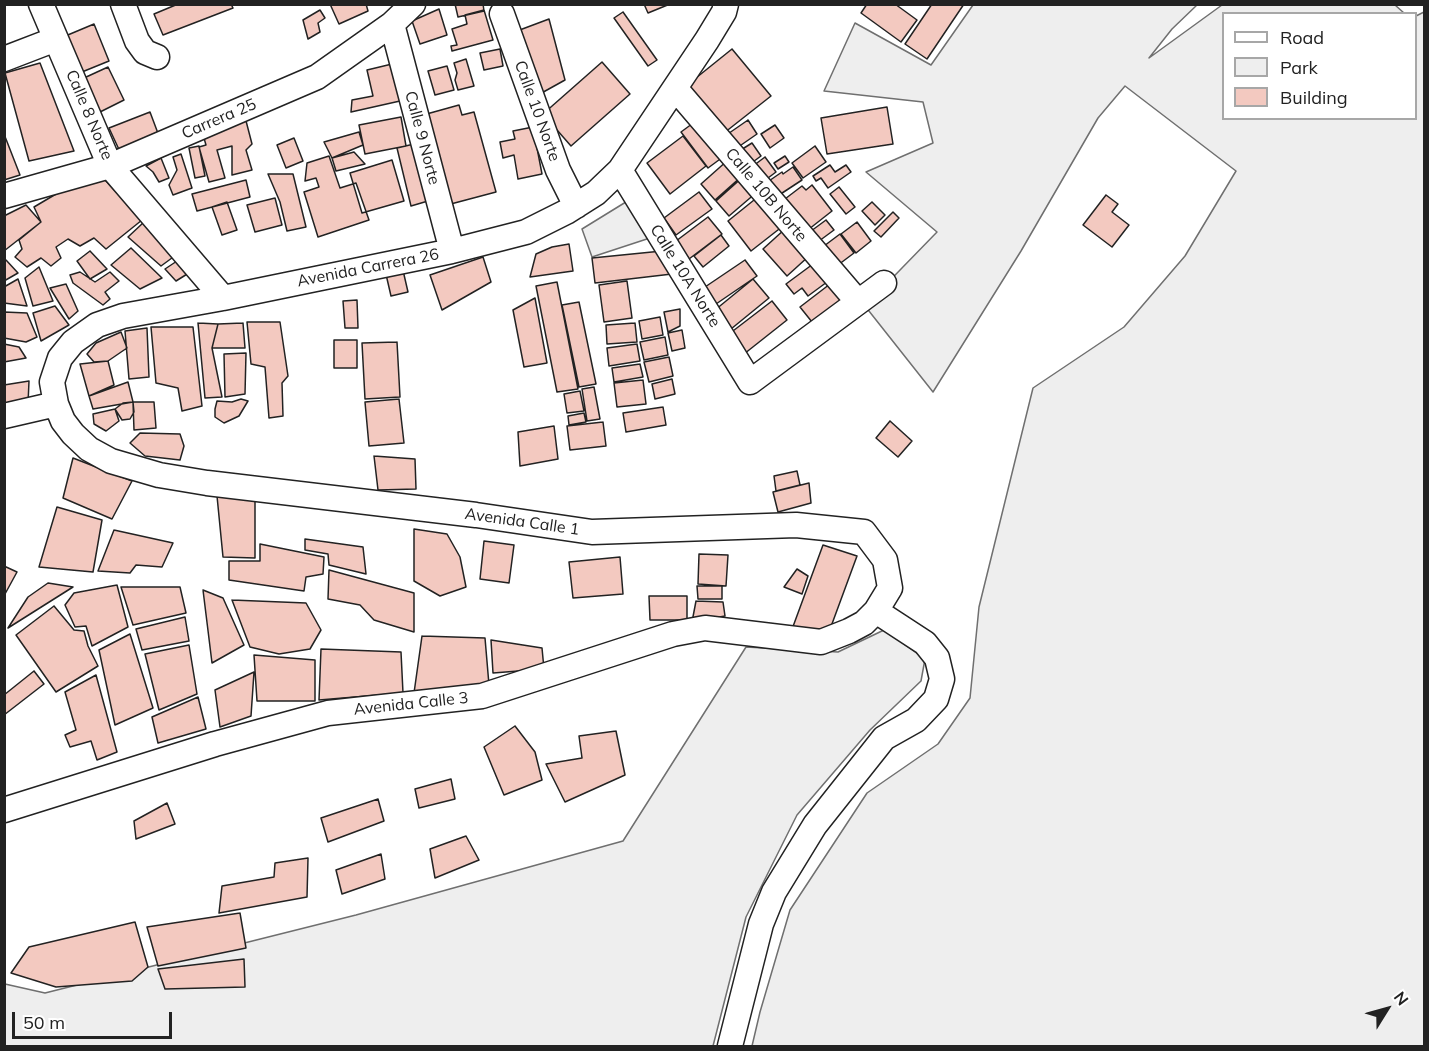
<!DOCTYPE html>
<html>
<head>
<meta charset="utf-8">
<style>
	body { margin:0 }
	#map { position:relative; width:1429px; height:1051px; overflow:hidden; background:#fff; font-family:Mulish,sans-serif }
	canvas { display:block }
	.frame { position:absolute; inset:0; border:6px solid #222; pointer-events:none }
	.legend { position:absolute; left:1222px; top:12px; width:195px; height:108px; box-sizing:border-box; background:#fff; border:2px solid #a7a7a7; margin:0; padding:8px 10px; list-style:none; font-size:18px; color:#222 }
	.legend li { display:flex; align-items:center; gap:12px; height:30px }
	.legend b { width:30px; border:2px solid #a7a7a7 }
	.north { position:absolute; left:1357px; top:979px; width:60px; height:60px; -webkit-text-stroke:4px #fff; paint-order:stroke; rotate:53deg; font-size:16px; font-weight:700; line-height:24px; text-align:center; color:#222 }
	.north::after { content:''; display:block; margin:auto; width:21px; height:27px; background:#222; clip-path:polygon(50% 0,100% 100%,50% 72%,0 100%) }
	.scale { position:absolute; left:12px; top:1012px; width:160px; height:27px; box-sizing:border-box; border:3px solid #222; border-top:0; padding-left:8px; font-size:18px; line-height:21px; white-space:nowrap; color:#222; -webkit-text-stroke:4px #fff; paint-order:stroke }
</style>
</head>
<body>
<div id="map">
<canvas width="1429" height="1051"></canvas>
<div class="frame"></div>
<ul class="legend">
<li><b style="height:8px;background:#fff"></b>Road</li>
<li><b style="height:16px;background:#eee"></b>Park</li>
<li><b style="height:16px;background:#f3c9c0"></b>Building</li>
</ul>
<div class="north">N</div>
<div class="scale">50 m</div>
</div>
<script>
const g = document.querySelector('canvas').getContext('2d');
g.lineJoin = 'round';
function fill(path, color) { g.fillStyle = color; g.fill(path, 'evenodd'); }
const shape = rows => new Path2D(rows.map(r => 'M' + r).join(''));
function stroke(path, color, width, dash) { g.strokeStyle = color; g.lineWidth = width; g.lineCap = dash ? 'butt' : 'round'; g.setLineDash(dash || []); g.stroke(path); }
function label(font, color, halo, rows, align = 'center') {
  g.font = font + ' Mulish,sans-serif'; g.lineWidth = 4.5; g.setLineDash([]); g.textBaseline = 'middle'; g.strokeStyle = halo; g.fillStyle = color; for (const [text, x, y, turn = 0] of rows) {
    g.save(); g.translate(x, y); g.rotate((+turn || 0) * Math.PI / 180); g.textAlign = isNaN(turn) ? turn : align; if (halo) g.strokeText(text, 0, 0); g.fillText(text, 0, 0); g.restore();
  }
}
const green = shape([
	[973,5,1197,5,1172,29,1149,58,1222,5,1395,5,1404,13,1224,14,1224,118,1416,118,1416,16,1424,12,1424,1046,752,1046,760,1012,790,910,867,793,938,744,970,698,979,607,1033,388,1124,327,1185,256,1236,171,1125,86,1098,118,1021,251,933,392,865,306,937,232,866,172,933,143,923,102,824,91,855,23,931,65,973,5],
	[634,197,656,236,592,257,582,229,634,197],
	[884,630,925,659,921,681,870,730,797,815,746,917,713,1046,5,1046,5,984,45,993,356,915,623,841,746,647,838,652,884,630]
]);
fill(green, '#eee');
stroke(green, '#6f6f6f', 1.5);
const building = shape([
	[178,4,231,4,233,8,163,35,154,14,178,4],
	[330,4,366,4,368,11,339,24,330,4],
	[455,4,483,4,484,11,458,17,455,4],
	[644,4,670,4,648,13,644,4],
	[867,4,895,4,917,20,901,42,861,13,867,4],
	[932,4,964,4,927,59,905,44,932,4],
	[439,9,447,35,420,44,412,21,439,9],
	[320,10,325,18,318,23,320,32,308,39,303,20,320,10],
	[484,10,493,40,452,51,451,46,457,45,452,29,467,24,465,15,484,10],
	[623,12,657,60,648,66,614,18,623,12],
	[549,19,565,80,538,95,517,31,549,19],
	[94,24,109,61,77,74,63,37,94,24],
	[500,49,503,66,484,70,480,53,500,49],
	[732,49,771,96,724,133,686,86,732,49],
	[466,59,474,86,458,90,455,80,457,73,454,63,466,59],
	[602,62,630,94,571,146,543,114,602,62],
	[40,63,74,151,29,161,5,73,40,63],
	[392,64,400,101,351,112,352,100,373,96,367,70,392,64],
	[447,66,454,90,435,95,428,71,447,66],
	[108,67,124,100,100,112,84,78,108,67],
	[459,105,462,115,474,112,496,192,447,205,423,115,459,105],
	[887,107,893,144,827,154,821,118,887,107],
	[150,112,159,136,122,156,109,128,150,112],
	[245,117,252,144,246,150,252,170,232,175,232,146,217,150,225,178,209,182,199,147,206,145,201,128,245,117],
	[401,117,406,146,365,154,359,125,401,117],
	[700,118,727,154,708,168,681,132,700,118],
	[748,120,757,134,731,152,722,138,748,120],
	[775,125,784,138,770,148,761,134,775,125],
	[533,127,542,174,518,179,514,155,503,158,500,142,515,139,513,131,533,127],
	[359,132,363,145,332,158,324,142,359,132],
	[4,134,20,175,4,180,4,134],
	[683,136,706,166,670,194,647,163,683,136],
	[294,138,303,161,286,168,277,145,294,138],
	[752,143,761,156,746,167,736,153,752,143],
	[414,144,428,201,411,206,397,148,414,144],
	[199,146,205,176,195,178,189,148,199,146],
	[815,146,826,162,803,178,792,163,815,146],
	[354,152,365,164,336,171,332,158,354,152],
	[181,154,192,188,173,195,169,185,177,170,173,157,181,154],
	[329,156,340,188,356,183,369,220,318,237,304,192,319,187,316,178,305,181,307,163,329,156],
	[785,156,789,162,778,169,774,163,785,156],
	[765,157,776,172,760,184,749,169,765,157],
	[161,158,169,178,159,182,153,172,146,166,161,158],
	[392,160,404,201,362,213,350,173,392,160],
	[728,160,742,176,715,200,701,184,728,160],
	[830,165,835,172,846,165,851,172,828,188,821,178,816,181,813,176,830,165],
	[793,167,802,180,773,199,763,185,782,172,783,174,793,167],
	[268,174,293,174,306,227,287,231,280,202,268,174],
	[744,176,757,192,729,216,716,201,744,176],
	[105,180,142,220,106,249,94,238,80,246,68,239,56,247,61,258,51,266,41,258,27,267,15,257,22,249,19,240,41,222,34,207,73,184,105,180],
	[246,180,250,197,197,211,192,194,246,180],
	[812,185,832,211,804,233,781,202,802,186,806,190,812,185],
	[839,187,855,207,846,214,830,194,839,187],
	[699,192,712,209,676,235,664,218,699,192],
	[1106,195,1118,204,1112,212,1129,225,1112,247,1083,225,1106,195],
	[759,196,783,226,751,251,728,221,759,196],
	[275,198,282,225,255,232,247,205,275,198],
	[227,202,237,230,222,235,212,207,227,202],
	[872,202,885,215,875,225,862,211,872,202],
	[26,205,41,222,4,251,4,216,26,205],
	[893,212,899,218,881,237,874,231,893,212],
	[708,217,722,234,689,259,676,241,708,217],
	[826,220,834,230,815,244,807,234,826,220],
	[144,222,176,255,161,266,128,237,144,222],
	[857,222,871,241,856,253,841,234,857,222],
	[785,229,809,256,787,276,763,249,785,229],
	[840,234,854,253,834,268,820,249,840,234],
	[721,235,729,246,703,267,694,256,721,235],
	[569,244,573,271,530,277,536,254,552,247,569,244],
	[131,248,162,278,140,289,111,265,131,248],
	[90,251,107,269,90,279,77,261,90,251],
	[662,251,672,274,595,283,592,258,662,251],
	[483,257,491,282,442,310,430,275,483,257],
	[180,259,192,271,176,281,165,269,180,259],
	[6,260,18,273,4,281,4,261,6,260],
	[745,260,757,276,716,304,705,287,745,260],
	[813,264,827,282,808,296,802,288,794,294,786,284,813,264],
	[402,266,408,292,391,296,385,270,402,266],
	[39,267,53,301,33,306,25,278,39,267],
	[80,272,95,282,110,272,119,281,105,292,110,299,103,305,73,283,70,275,80,272],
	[18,279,27,306,4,303,4,287,18,279],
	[753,279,769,298,731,329,715,310,753,279],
	[627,281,632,318,604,322,599,285,627,281],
	[557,282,578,389,557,392,536,286,557,282],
	[66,284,78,311,69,319,50,288,66,284],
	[830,284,845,304,816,327,800,307,830,284],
	[535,298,547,363,524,367,513,310,535,298],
	[357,300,358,328,345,328,343,301,357,300],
	[772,301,787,320,744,354,729,334,772,301],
	[579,302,596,384,579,387,562,305,579,302],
	[55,306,69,325,41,341,33,313,55,306],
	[680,309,680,326,668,332,664,312,680,309],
	[4,312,27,313,37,337,26,342,4,338,4,312],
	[660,317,663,335,642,339,639,321,660,317],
	[247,322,280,322,288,376,282,383,283,416,269,418,265,367,251,364,247,322],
	[198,323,218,324,212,348,222,397,205,398,198,323],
	[243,323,245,348,212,348,218,324,243,323],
	[635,323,637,342,607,344,606,325,635,323],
	[151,327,193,327,202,406,182,411,178,388,156,383,151,327],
	[147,328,149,377,129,379,125,331,147,328],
	[682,330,685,348,672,351,668,333,682,330],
	[121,332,127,348,108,361,94,362,87,354,96,343,121,332],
	[665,337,668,355,644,360,640,342,665,337],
	[334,340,357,340,357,368,334,368,334,340],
	[397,342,400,397,365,399,362,343,397,342],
	[4,344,19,347,26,358,4,362,4,344],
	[637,344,640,361,609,366,607,348,637,344],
	[246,353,245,394,225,397,224,354,246,353],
	[669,357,673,376,649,382,644,362,669,357],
	[108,361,114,385,89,396,80,364,108,361],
	[640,364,643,377,614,382,612,368,640,364],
	[672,379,675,394,655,399,652,384,672,379],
	[643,380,646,404,617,407,614,383,643,380],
	[29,381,28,404,4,410,4,385,29,381],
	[128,382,133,402,93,409,89,396,128,382],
	[594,387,600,419,587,421,582,389,594,387],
	[580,391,584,411,567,413,564,394,580,391],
	[241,399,248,401,239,416,224,423,215,417,215,409,217,401,232,402,241,399],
	[399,399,404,443,369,446,365,402,399,399],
	[133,402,154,402,156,428,134,430,133,402],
	[133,402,134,412,130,419,122,420,115,409,123,403,133,402],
	[663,407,666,425,626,432,623,413,663,407],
	[115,409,119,421,106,431,94,424,93,414,115,409],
	[584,413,586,422,569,425,568,416,584,413],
	[890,421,912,441,898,457,876,438,890,421],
	[603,422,606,446,570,450,567,426,603,422],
	[554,426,558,459,520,466,518,432,554,426],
	[140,433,180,434,184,446,180,460,145,456,130,443,140,433],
	[374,456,415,459,416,489,378,490,374,456],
	[73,458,132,481,112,519,63,498,73,458],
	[797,471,800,485,776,491,774,476,797,471],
	[809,483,811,503,778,512,773,492,809,483],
	[217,496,255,497,255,558,223,557,217,496],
	[57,507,102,520,93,572,39,567,57,507],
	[414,529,447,534,460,557,466,587,440,596,414,581,414,529],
	[114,530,173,543,162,567,136,565,130,573,98,571,114,530],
	[305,539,363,547,366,574,329,565,328,554,305,550,305,539],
	[484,541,514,545,509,583,480,579,484,541],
	[260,544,324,557,323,574,306,577,304,591,229,580,229,561,260,561,260,544],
	[823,545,857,556,829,632,791,632,823,545],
	[699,554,728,555,726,586,698,584,699,554],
	[620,557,623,594,573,598,569,562,620,557],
	[4,566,17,572,5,594,4,594,4,566],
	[797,569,808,576,802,594,784,587,797,569],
	[329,570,414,593,414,632,374,620,360,605,328,599,329,570],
	[48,583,73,587,8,628,28,597,48,583],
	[117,585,128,627,92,646,86,626,75,627,65,605,74,593,117,585],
	[697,586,722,586,722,599,698,599,697,586],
	[121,587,180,587,186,613,133,625,121,587],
	[203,590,223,598,244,645,212,663,203,590],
	[649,596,687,596,687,620,650,620,649,596],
	[232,600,306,603,321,630,310,649,279,654,250,647,232,600],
	[696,601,723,602,725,616,692,622,696,601],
	[54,606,74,630,84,631,88,646,98,666,56,692,16,635,54,606],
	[185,617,189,641,142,650,136,629,185,617],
	[130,634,153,708,115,725,99,650,130,634],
	[422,636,485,638,489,685,414,693,422,636],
	[491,640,542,648,544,669,493,673,491,640],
	[189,645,197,694,159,710,145,654,189,645],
	[321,649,401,652,403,693,319,700,321,649],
	[254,655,315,660,315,701,257,701,254,655],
	[34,671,44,684,4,715,4,695,34,671],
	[254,672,251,716,220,727,215,690,254,672],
	[96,675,117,752,97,760,91,741,70,747,65,735,76,730,65,692,96,675],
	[198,697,206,729,158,743,152,717,198,697],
	[515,726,535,752,542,780,504,795,484,747,515,726],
	[616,731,625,775,565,802,546,764,582,758,579,736,616,731],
	[451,779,455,799,419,808,415,789,451,779],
	[378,799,384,821,328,842,321,818,378,799],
	[167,803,175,824,136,839,134,821,167,803],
	[466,836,479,860,435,878,430,849,466,836],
	[381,854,385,879,342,894,336,870,381,854],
	[308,858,307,897,219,913,222,886,274,877,275,863,308,858],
	[240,913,246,948,158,966,147,927,240,913],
	[135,922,148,967,132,981,56,987,11,973,29,947,135,922],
	[244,959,245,987,165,989,158,969,244,959]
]);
fill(building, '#f3c9c0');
stroke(building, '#222', 1.5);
const minor = shape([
	[41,4,110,166,223,298],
	[123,4,137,41,145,52,157,57],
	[502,14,558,170,576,206],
	[392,24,452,251],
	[4,59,56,39],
	[675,88,858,302],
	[620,170,750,382,884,283],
	[4,196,110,166,317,77,392,24,413,4],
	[4,416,56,404],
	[4,810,215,744,328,713,482,696,673,634,705,628,821,642,849,631,864,623,876,611,890,588,885,560,864,532,796,525,592,532,476,515,207,483,159,475,111,461,89,449,73,434,63,421,56,404,52,382,60,358,73,342,97,325,123,316,223,298,452,251,526,232,566,212,596,193,620,170,707,40,724,12,726,4],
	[730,1046,761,924,774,892,815,825,884,738,916,720,936,699,942,679,937,658,925,643,876,611]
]);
stroke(minor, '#222', 27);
stroke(minor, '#fff', 24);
label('16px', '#222', '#fff', [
	["Calle 10 Norte",537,111,70],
	["Calle 8 Norte",89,115,67],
	["Carrera 25",219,119,-23],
	["Calle 9 Norte",422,138,75],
	["Calle 10B Norte",766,195,50],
	["Avenida Carrera 26",368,268,-11],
	["Calle 10A Norte",685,276,58],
	["Avenida Calle 1",522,522,8],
	["Avenida Calle 3",411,704,-6]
]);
</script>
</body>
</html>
